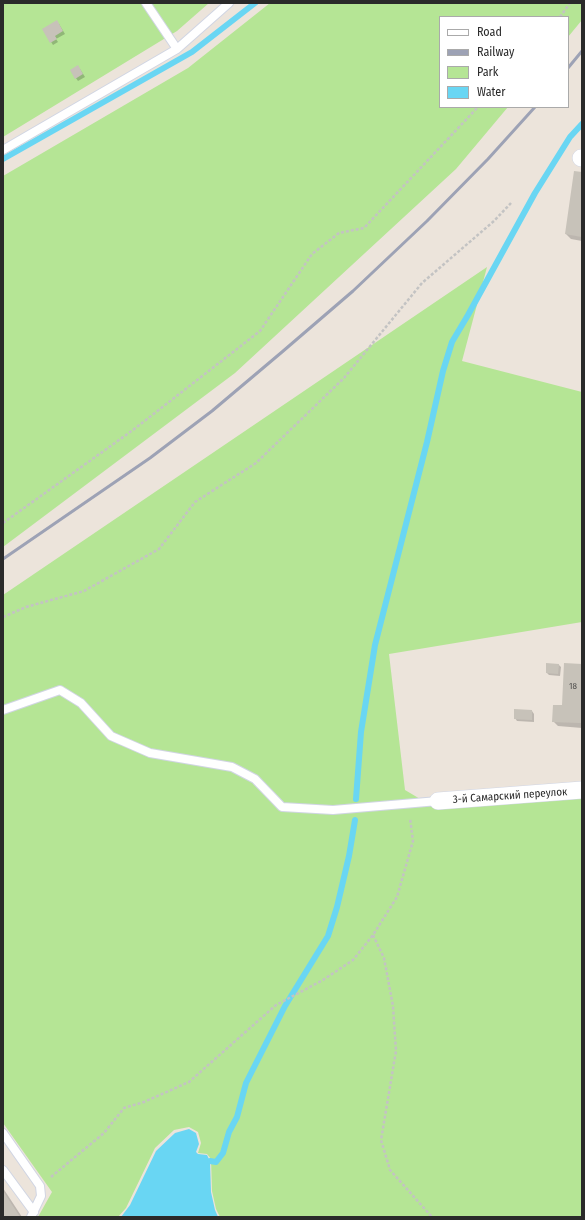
<!DOCTYPE html>
<html>
<head>
<meta charset="utf-8">
<style>
	body { margin:0 }
	#map { position:relative; width:585px; height:1220px; overflow:hidden; background:#ece4db; font-family:"Fira Sans Condensed",sans-serif }
	canvas { display:block }
	.frame { position:absolute; inset:0; border:4px solid #2a2a2a; pointer-events:none }
	.legend { position:absolute; left:439px; top:16px; width:130px; height:92px; box-sizing:border-box; background:#fff; border:1px solid #aaa; margin:0; padding:5px 7px; list-style:none; font-size:12px; color:#2a2a2a }
	.legend li { display:flex; align-items:center; gap:8px; height:20px }
	.legend b { width:20px; border:1px solid #aaa }
</style>
</head>
<body>
<div id="map">
<canvas width="585" height="1220"></canvas>
<div class="frame"></div>
<ul class="legend">
<li><b style="height:5px;background:#fff"></b>Road</li>
<li><b style="height:5px;background:#9da2b5"></b>Railway</li>
<li><b style="height:11px;background:#b5e595"></b>Park</li>
<li><b style="height:11px;background:#69d6f3"></b>Water</li>
</ul>
</div>
<script>
const g = document.querySelector('canvas').getContext('2d');
g.lineJoin = 'round';
function fill(path, color) { g.fillStyle = color; g.fill(path, 'evenodd'); }
const shape = rows => new Path2D(rows.map(r => 'M' + r).join(''));
function stroke(path, color, width, dash) { g.strokeStyle = color; g.lineWidth = width; g.lineCap = dash ? 'butt' : 'round'; g.setLineDash(dash || []); g.stroke(path); }
function label(font, color, halo, rows, align = 'center') {
  g.font = font + ' "Fira Sans Condensed",sans-serif'; g.lineWidth = 3.5; g.setLineDash([]); g.textBaseline = 'middle'; g.strokeStyle = halo; g.fillStyle = color; for (const [text, x, y, turn = 0] of rows) {
    g.save(); g.translate(x, y); g.rotate((+turn || 0) * Math.PI / 180); g.textAlign = isNaN(turn) ? turn : align; if (halo) g.strokeText(text, 0, 0); g.fillText(text, 0, 0); g.restore();
  }
}
fill(shape([
	[3,3,209,3,177,31,3,137],
	[270,3,582,3,582,20,568,37,568,17,440,17,440,107,508,107,456,169,235,373,3,547,3,176,188,68],
	[487,267,462,361,582,392,582,622,389,654,405,790,437,809,582,794,582,1217,220,1217,216,1209,212,1191,211,1159,207,1154,198,1153,201,1143,198,1132,189,1127,174,1130,155,1148,126,1208,118,1217,38,1217,52,1192,3,1123,3,595]
]), '#b5e595');
fill(shape([
	[189,1129,196,1133,199,1144,196,1152,198,1154,207,1155,210,1161,211,1192,215,1210,218,1217,121,1217,130,1205,156,1151,175,1133]
]), '#69d6f3');
fill(shape([
	[59,24,65,34,56,39,58,42,53,45,43,29],
	[80,69,85,77,78,81,71,71],
	[582,173,582,241,571,239,566,234],
	[547,664,558,664,561,667,560,676,549,675,547,673],
	[582,665,582,728,558,726,553,721,563,706],
	[532,711,534,714,534,722,517,721,515,718],
	[3,1188,22,1217,3,1217]
]), '#0003');
stroke(shape([
	[3,159,192,52,255,3],
	[356,799,361,732,375,645,427,442,443,371,452,342,468,315,535,193,570,137,582,124],
	[210,1161,216,1162,223,1153,229,1132,237,1117,246,1083,285,1006,328,936,337,907,349,856,355,820]
]), '#69d6f3', 6);
fill(shape([
	[57,20,63,31,55,36,57,39,50,43,42,29],
	[78,65,83,74,75,79,70,70],
	[574,171,582,172,582,237,565,234],
	[546,663,559,664,558,674,546,673],
	[564,663,582,664,582,723,552,722,553,705,562,705],
	[514,709,532,710,532,720,514,719],
	[3,1191,20,1217,3,1217]
]), '#c7c2b9');
const service = shape([
	[146,3,177,49],
	[3,150,177,49,229,3],
	[3,710,60,690,81,703,111,736,150,753,232,767,255,779,282,807,333,810,438,801],
	[3,1133,40,1186,41,1196,31,1217],
	[3,1170,34,1212]
]);
const minor = shape([
	[581,158,582,158],
	[438,801,582,790]
]);
stroke(service, '#d0d5e3', 10);
stroke(minor, '#d0d5e3', 18);
stroke(shape([
	[560,17,570,3],
	[3,523,133,430,260,331,312,254,339,233,364,228,478,107],
	[3,617,26,607,84,591,159,549,195,502,256,463,344,378,422,283,494,221,511,203],
	[373,935,384,958,393,1006,396,1051,381,1140,390,1170,432,1217],
	[51,1177,104,1133,124,1108,144,1102,189,1082,276,1005,323,980,353,960,373,935,397,897,413,841,410,818]
]), '#c3c3c3', 2.5, [3, 2]);
stroke(service, '#fff', 8);
stroke(minor, '#fff', 17);
stroke(shape([
	[568,68,582,51],
	[3,559,150,458,212,411,282,352,353,291,427,221,488,159,535,107]
]), '#9da2b5', 3);
label('9px', '#51504e', null, [
	["18",573,686]
]);
label('11px', '#2a2a2a', '#fff', [
	["3-й Самарский переулок",510,796,-4]
]);
</script>
</body>
</html>
